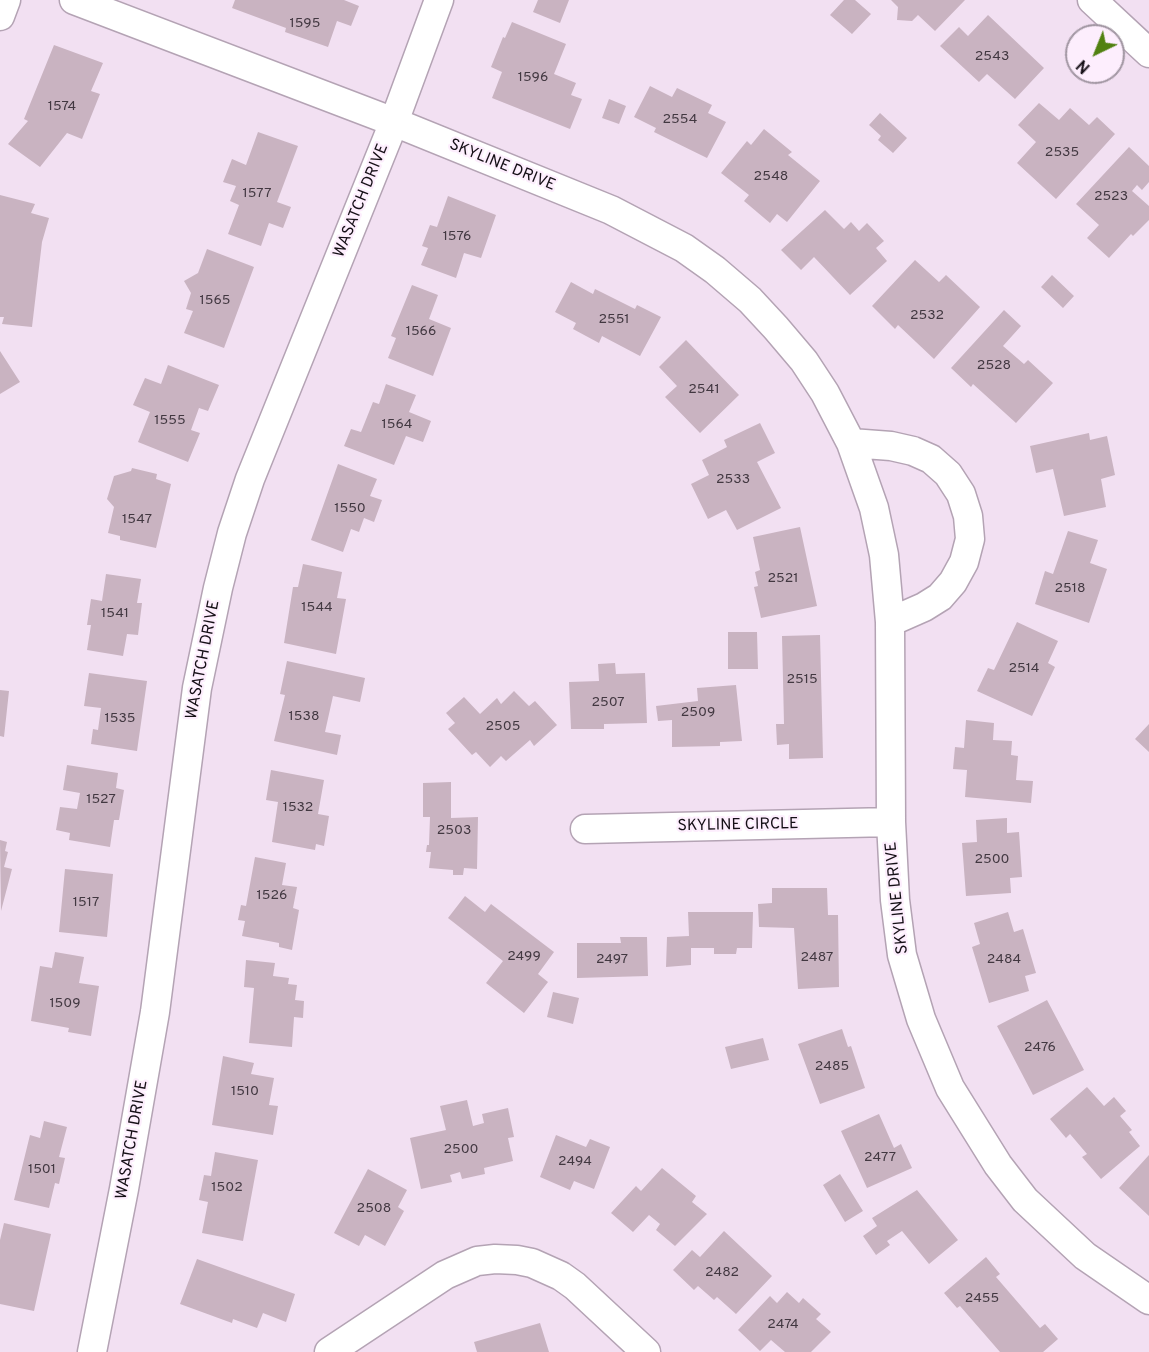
<!DOCTYPE html>
<html>
<head>
<meta charset="utf-8">
<style>
	body { margin:0 }
	#map { position:relative; width:1149px; height:1352px; overflow:hidden; background:#f2e0f2; font-family:Overpass,sans-serif }
	canvas { display:block }
	.north { position:absolute; left:1065px; top:24px; width:60px; height:60px; box-sizing:border-box; background:#fdeefd; border:2px solid #a095a1; border-radius:50%; rotate:223deg; font-size:16px; font-weight:700; line-height:24px; text-align:center; color:#150f16 }
	.north::after { content:''; display:block; margin:auto; width:21px; height:27px; background:#518111; clip-path:polygon(50% 0,100% 100%,50% 72%,0 100%) }
</style>
</head>
<body>
<div id="map">
<canvas width="1149" height="1352"></canvas>
<div class="north">N</div>
</div>
<script>
const g = document.querySelector('canvas').getContext('2d');
g.lineJoin = 'round';
function fill(path, color) { g.fillStyle = color; g.fill(path, 'evenodd'); }
const shape = rows => new Path2D(rows.map(r => 'M' + r).join(''));
function stroke(path, color, width, dash) { g.strokeStyle = color; g.lineWidth = width; g.lineCap = dash ? 'butt' : 'round'; g.setLineDash(dash || []); g.stroke(path); }
function label(font, color, halo, rows, align = 'center') {
  g.font = font + ' Overpass,sans-serif'; g.lineWidth = 4.5; g.setLineDash([]); g.textBaseline = 'middle'; g.strokeStyle = halo; g.fillStyle = color; for (const [text, x, y, turn = 0] of rows) {
    g.save(); g.translate(x, y); g.rotate((+turn || 0) * Math.PI / 180); g.textAlign = isNaN(turn) ? turn : align; if (halo) g.strokeText(text, 0, 0); g.fillText(text, 0, 0); g.restore();
  }
}
fill(shape([
	[235,0,344,0,359,6,351,26,337,21,328,47,285,32,286,28,232,8],
	[538,0,569,0,560,23,533,12],
	[844,0,855,0,871,14,852,34,830,15],
	[891,0,965,0,935,31,918,15,912,21,897,20,898,7],
	[988,15,1044,68,1015,99,987,74,979,82,940,46,959,27,968,36],
	[512,22,566,44,554,74,576,83,571,95,582,99,570,129,492,98,502,72,491,67,503,37,505,38],
	[54,45,103,63,91,91,100,94,82,139,67,133,40,167,8,144,28,121,24,119],
	[650,86,672,97,677,88,712,105,708,113,726,122,707,158,654,132,656,128,634,117],
	[609,99,626,106,619,124,602,118],
	[1039,103,1059,120,1070,108,1089,125,1097,117,1115,134,1056,199,1017,163,1036,142,1018,125],
	[880,113,907,138,893,153,878,140,881,136,869,125],
	[764,129,792,152,788,155,820,181,787,222,777,214,770,223,744,201,749,195,721,173,747,141,751,145],
	[258,132,298,146,277,202,291,207,283,228,269,223,261,246,228,234,239,205,230,201,236,186,223,182,232,159,246,165],
	[1129,147,1149,166,1149,182,1142,190,1137,185,1132,191,1149,206,1149,220,1133,236,1131,234,1109,258,1087,238,1099,225,1076,204],
	[0,195,35,204,31,213,49,218,42,242,32,327,2,324,4,317,0,317],
	[448,196,496,215,481,258,464,253,456,278,421,265,428,248,422,246,430,225,437,227],
	[825,210,844,229,851,222,859,231,867,223,884,241,876,248,887,261,850,295,814,257,801,270,781,250],
	[207,249,254,267,224,348,184,333,193,311,186,309,191,293,184,281,198,273],
	[915,260,939,282,946,275,980,307,934,359,898,325,895,329,872,306],
	[1052,275,1074,296,1063,308,1041,287],
	[571,282,593,294,595,289,635,309,637,305,661,317,640,356,602,336,599,343,573,329,576,323,555,312],
	[412,285,438,295,429,319,451,328,433,376,388,358,396,338,391,336],
	[1004,310,1021,326,1003,346,1024,364,1028,360,1053,383,1016,423,973,384,971,387,951,368],
	[686,340,739,395,700,433,665,397,677,386,659,367],
	[0,351,20,382,0,394],
	[168,365,219,385,208,411,199,408,191,430,200,433,188,462,138,442,150,412,133,405,145,378,161,384],
	[386,384,416,395,409,412,431,421,423,442,406,436,394,465,344,446,351,429,361,432,373,402,379,404],
	[760,423,775,453,757,462,781,508,737,530,726,510,708,519,691,484,709,475,702,460,727,447,724,440],
	[1089,433,1090,440,1107,436,1115,475,1101,479,1106,507,1064,516,1053,469,1036,473,1030,446],
	[338,464,377,479,370,496,382,500,374,522,364,518,359,532,351,529,343,552,311,540],
	[132,468,157,474,156,479,171,484,156,548,120,540,120,536,108,533,114,507,107,499,114,476,131,471],
	[800,527,817,606,761,618,754,587,758,586,755,572,760,570,753,537],
	[1068,531,1098,540,1090,563,1107,569,1089,623,1035,604,1045,571,1053,574],
	[303,564,342,572,337,598,346,599,336,654,284,643,293,587,298,587],
	[106,574,141,579,137,603,142,603,138,635,127,634,123,656,87,650,91,625,87,625,91,599,102,601],
	[1017,622,1058,641,1048,663,1055,667,1032,716,977,691,988,668,994,670],
	[728,632,757,632,758,669,728,669],
	[820,635,823,758,789,759,789,744,777,745,776,724,784,724,782,636],
	[287,661,365,678,360,702,333,696,325,732,341,735,337,755,274,741,285,695,280,694],
	[615,663,616,674,645,673,647,723,604,724,604,729,571,729,569,682,599,681,598,664],
	[89,673,147,681,137,751,91,744,93,729,98,730,101,708,84,706],
	[736,685,742,741,720,742,720,746,672,747,672,720,658,721,656,706,698,701,697,688],
	[0,690,9,691,4,737,0,736],
	[514,691,529,706,535,701,557,725,534,746,530,740,506,761,501,756,490,767,476,752,472,755,448,729,455,723,446,713,464,697,480,714,497,698,501,704],
	[966,720,994,723,993,740,1012,741,1011,755,1018,756,1016,780,1033,781,1031,803,965,797,967,770,953,769,955,747,964,748],
	[1149,724,1149,752,1135,739],
	[67,765,118,773,116,788,124,790,119,820,114,820,110,847,69,840,70,833,56,830,60,807,77,809,80,793,63,790],
	[271,770,324,780,318,814,329,816,324,846,316,844,315,850,272,842,278,802,266,800],
	[451,782,451,818,478,817,477,869,464,868,463,875,453,875,453,870,429,868,431,852,426,852,427,845,429,845,430,817,423,817,423,783],
	[1007,818,1007,833,1019,832,1022,877,1010,878,1011,893,966,896,962,843,977,842,976,820],
	[0,840,7,842,5,851,8,852,4,867,12,869,1,911],
	[255,857,286,863,282,885,297,887,293,908,299,910,292,950,279,947,279,943,242,936,245,921,238,920,241,905,246,906],
	[65,869,113,874,107,937,59,932],
	[772,888,827,888,828,915,838,915,839,987,798,989,794,928,759,927,758,904,772,903],
	[465,896,485,912,491,904,554,952,538,974,548,982,524,1013,486,983,503,961,448,918],
	[688,912,753,912,752,948,737,948,736,954,714,954,714,948,691,948,691,965,666,967,667,937,689,936],
	[1008,912,1014,932,1023,929,1036,973,1025,976,1029,991,989,1003,972,947,980,944,974,923],
	[620,937,647,937,648,976,577,978,577,943,621,943],
	[55,952,84,957,79,983,99,986,91,1036,68,1032,69,1028,31,1021,40,966,52,968],
	[246,960,275,963,273,976,289,978,288,984,297,985,295,1000,304,1001,303,1018,294,1017,292,1047,249,1043,254,988,244,987],
	[553,992,579,998,573,1024,547,1017],
	[1047,1000,1084,1070,1033,1095,997,1026],
	[842,1029,848,1047,851,1046,865,1088,820,1104,798,1044],
	[763,1038,769,1060,731,1069,725,1047],
	[223,1056,254,1063,251,1074,274,1078,269,1105,278,1106,273,1135,212,1125],
	[1087,1087,1104,1106,1114,1097,1126,1111,1120,1116,1132,1130,1129,1132,1140,1146,1101,1179,1082,1157,1087,1154,1070,1134,1066,1138,1050,1119],
	[467,1100,473,1126,484,1123,482,1114,508,1108,514,1137,508,1138,513,1161,484,1168,485,1174,462,1179,460,1172,450,1175,452,1182,421,1189,410,1138,446,1130,440,1106],
	[879,1114,894,1148,901,1144,912,1168,867,1188,841,1131],
	[44,1121,67,1127,59,1157,65,1158,59,1184,55,1183,49,1208,14,1200,30,1135,40,1138],
	[556,1135,586,1147,590,1139,610,1147,594,1189,574,1181,570,1190,540,1177],
	[215,1152,258,1160,243,1241,202,1233,208,1202,199,1200,204,1175,211,1176],
	[1149,1155,1149,1216,1119,1188],
	[662,1168,696,1196,692,1202,707,1214,675,1246,656,1230,660,1224,649,1215,633,1232,611,1213,636,1186,641,1191],
	[368,1169,407,1190,398,1207,404,1211,385,1246,365,1235,359,1246,334,1233],
	[840,1174,863,1211,845,1222,823,1185],
	[917,1190,958,1240,929,1264,902,1231,887,1241,890,1245,876,1255,863,1236,877,1226,872,1218],
	[4,1223,51,1234,34,1311,0,1304,0,1240],
	[724,1231,772,1276,736,1314,717,1297,714,1300,698,1286,694,1290,673,1270,692,1250,700,1257],
	[986,1257,1000,1274,996,1277,1040,1328,1045,1324,1058,1339,1043,1352,1000,1352,960,1306,957,1308,944,1293],
	[197,1259,295,1294,286,1322,263,1313,257,1328,233,1319,232,1323,180,1304],
	[787,1292,799,1303,803,1298,821,1314,816,1319,831,1332,811,1352,785,1352,771,1340,760,1351,738,1330,770,1296,777,1303],
	[540,1323,549,1352,477,1352,474,1342]
]), '#c9b3c1');
const minor = shape([
	[74,0,394,122,611,210,684,248,715,270,750,300,776,328,804,361,825,393,851,443,874,508,884,555,890,622,891,822,895,900,902,955,921,1019,950,1088,998,1165,1025,1200,1085,1256,1149,1300],
	[1092,0,1149,53],
	[0,16,6,0],
	[851,443,891,446,913,451,931,459,948,474,961,494,968,516,970,539,964,562,953,582,940,597,924,607,890,622],
	[585,829,891,822],
	[92,1352,124,1189,155,1012,197,688,218,588,232,533,250,479,394,122,439,0],
	[329,1352,445,1275,477,1261,495,1259,517,1260,532,1263,561,1276,575,1286,646,1352]
]);
stroke(minor, '#b4a3b4', 31);
stroke(minor, '#fff', 28);
label('14px', '#423841', null, [
	["1595",305,24],
	["2543",992,57],
	["1596",533,78],
	["1574",62,107],
	["2554",680,120],
	["2535",1062,153],
	["2548",771,177],
	["1577",257,194],
	["2523",1111,197],
	["1576",457,237],
	["1565",215,301],
	["2532",927,316],
	["2551",614,320],
	["1566",421,332],
	["2528",994,366],
	["2541",704,390],
	["1555",170,421],
	["1564",397,425],
	["2533",733,480],
	["1550",350,509],
	["1547",137,520],
	["2521",783,579],
	["2518",1070,589],
	["1544",317,608],
	["1541",115,614],
	["2514",1024,669],
	["2515",802,680],
	["2507",608,703],
	["2509",698,713],
	["1538",304,717],
	["1535",120,719],
	["2505",503,727],
	["1527",101,800],
	["1532",298,808],
	["2503",454,831],
	["2500",992,860],
	["1526",272,896],
	["1517",86,903],
	["2499",524,957],
	["2487",817,958],
	["2497",612,960],
	["2484",1004,960],
	["1509",65,1004],
	["2476",1040,1048],
	["2485",832,1067],
	["1510",245,1092],
	["2500",461,1150],
	["2477",880,1158],
	["2494",575,1162],
	["1501",42,1170],
	["1502",227,1188],
	["2508",374,1209],
	["2482",722,1273],
	["2455",982,1299],
	["2474",783,1325]
]);
label('16px', '#150f16', '#fdeefd', [
	["SKYLINE DRIVE",502,166,22],
	["WASATCH DRIVE",362,201,-68],
	["WASATCH DRIVE",204,660,-79],
	["SKYLINE CIRCLE",738,826,-1],
	["SKYLINE DRIVE",898,898,-96],
	["WASATCH DRIVE",133,1140,-80]
]);
</script>
</body>
</html>
